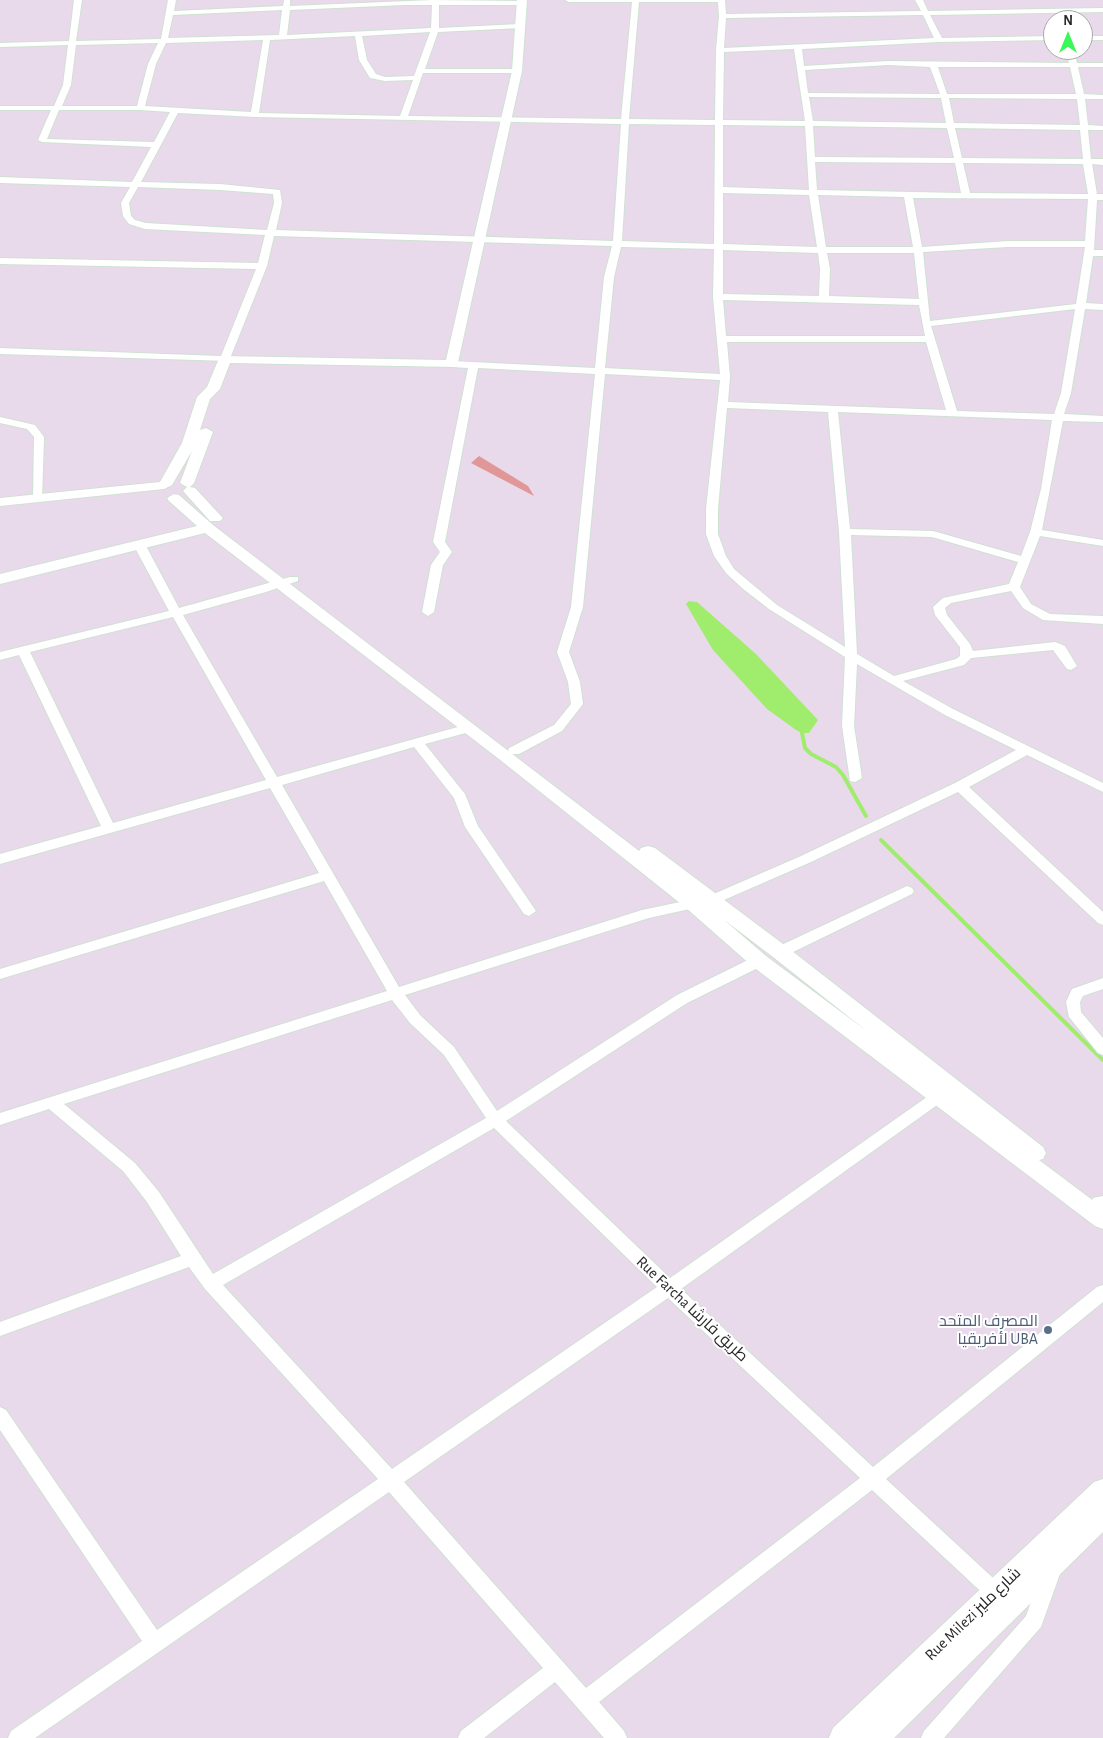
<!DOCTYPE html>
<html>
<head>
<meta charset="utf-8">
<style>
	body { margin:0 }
	#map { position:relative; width:1103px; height:1738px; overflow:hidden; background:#e9daeb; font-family:"Alegreya Sans",sans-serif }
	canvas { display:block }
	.north { position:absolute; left:1043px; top:10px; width:50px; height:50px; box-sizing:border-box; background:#fff; border:1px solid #a9a9a9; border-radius:50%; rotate:0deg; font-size:14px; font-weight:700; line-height:20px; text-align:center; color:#282828 }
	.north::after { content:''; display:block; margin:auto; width:18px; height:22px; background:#3bf757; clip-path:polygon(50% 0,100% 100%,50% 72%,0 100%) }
</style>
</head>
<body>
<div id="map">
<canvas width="1103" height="1738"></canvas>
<div class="north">N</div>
</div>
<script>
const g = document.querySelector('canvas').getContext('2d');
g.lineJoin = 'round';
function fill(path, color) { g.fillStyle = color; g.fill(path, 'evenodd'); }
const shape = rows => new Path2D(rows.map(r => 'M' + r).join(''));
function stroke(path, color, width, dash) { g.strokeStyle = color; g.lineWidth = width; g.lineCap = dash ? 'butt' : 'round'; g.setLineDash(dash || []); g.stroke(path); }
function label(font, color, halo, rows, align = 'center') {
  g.font = font + ' "Alegreya Sans",Cairo,sans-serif'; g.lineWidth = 4; g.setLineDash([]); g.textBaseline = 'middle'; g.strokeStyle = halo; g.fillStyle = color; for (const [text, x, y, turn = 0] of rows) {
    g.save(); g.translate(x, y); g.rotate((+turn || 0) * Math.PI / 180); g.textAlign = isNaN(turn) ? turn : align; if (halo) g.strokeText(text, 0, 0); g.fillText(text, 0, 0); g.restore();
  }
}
fill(shape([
	[479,456,528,486,534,496,471,463]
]), '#e19697');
fill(shape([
	[689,601,697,602,756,654,818,720,809,733,802,733,796,730,767,709,713,650,686,604]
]), '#a0ec6d');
stroke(shape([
	[802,733,805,748,811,754,836,767,843,775,866,816],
	[881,840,1103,1060]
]), '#a0ec6d', 4);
const street = shape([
	[74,0,82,0,76,41,161,39,168,0,176,0,174,11,283,6,284,0,290,0,290,6,432,0,522,1,526,3,525,5,439,5,439,28,520,24,524,26,520,28,438,32,425,69,517,69,521,71,517,73,423,73,408,116,621,119,632,2,569,2,565,0,725,0,726,14,921,11,915,0,923,0,928,11,1103,8,1103,12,930,15,942,38,1053,36,1053,40,939,42,802,49,804,66,888,61,1069,63,1066,50,1074,50,1077,63,1103,63,1103,67,1078,67,1084,94,1103,95,1103,99,1085,99,1088,125,1103,126,1103,130,1088,130,1091,159,1103,159,1103,165,1092,164,1097,194,1103,194,1103,200,1097,200,1094,250,1103,250,1103,256,1093,256,1086,303,1103,304,1103,310,1085,309,1071,393,1064,414,1103,416,1103,422,1063,421,1042,530,1103,540,1103,546,1040,536,1020,587,1031,604,1050,614,1103,616,1103,624,1043,620,1023,608,1011,591,951,603,945,608,947,615,970,644,973,651,1055,642,1065,646,1077,666,1071,670,1067,669,1053,650,971,658,964,665,903,681,953,709,1103,783,1103,792,1027,755,969,787,1103,912,1103,925,1098,923,958,792,811,862,717,903,649,918,405,995,420,1015,454,1047,497,1111,677,995,754,957,764,957,766,961,764,965,687,1003,506,1121,670,1278,934,1092,944,1092,947,1096,944,1100,681,1289,873,1467,1097,1287,1103,1285,1103,1302,886,1479,1005,1589,1008,1595,1005,1601,998,1604,991,1601,872,1490,599,1702,624,1731,627,1738,604,1738,555,1682,484,1738,458,1738,461,1731,543,1668,389,1492,35,1738,8,1738,11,1731,142,1641,0,1430,0,1407,6,1410,157,1630,378,1479,205,1289,189,1267,0,1336,0,1322,181,1256,147,1202,123,1171,49,1109,0,1125,0,1113,387,991,324,881,0,979,0,969,319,873,270,788,0,864,0,854,101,826,19,655,0,660,0,652,169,611,134,546,136,544,144,544,146,546,179,608,290,577,298,577,298,581,266,592,183,615,277,777,465,725,473,725,475,728,473,731,425,744,465,794,478,826,536,911,529,916,524,914,465,827,454,798,414,747,282,785,399,987,642,910,709,896,801,856,955,783,1016,750,945,715,857,664,854,726,862,778,855,782,850,781,842,726,845,657,769,609,742,588,726,573,714,556,706,534,706,509,720,380,605,374,583,607,569,652,580,682,583,704,562,731,519,754,509,754,508,751,509,748,554,725,571,704,568,682,557,652,571,607,595,374,478,368,445,542,452,552,443,565,434,612,428,616,422,612,431,565,440,552,433,542,468,368,452,367,447,364,452,361,595,368,604,277,612,246,274,236,267,266,229,361,0,354,0,348,221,356,256,269,0,264,0,258,258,263,265,235,145,229,129,224,123,216,121,203,130,187,0,183,0,177,132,182,151,147,42,142,38,140,51,110,0,110,0,106,54,106,63,85,68,45,0,47,0,43,69,41,74,0],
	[639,2,718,2,719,16,716,50,715,120,629,119,639,2],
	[405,5,432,5,431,28,287,35,290,10,405,5],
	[282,10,279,35,168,38,173,15,282,10],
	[923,15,934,38,724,48,726,18,923,15],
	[430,32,414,76,385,77,376,74,367,60,362,36,430,32],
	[355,36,359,60,370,78,385,81,413,80,400,116,259,113,270,40,355,36],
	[263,40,251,112,145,106,156,64,166,43,263,40],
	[158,43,148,64,137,106,62,106,71,85,76,45,158,43],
	[794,49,805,121,723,120,724,52,794,49],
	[888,65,930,67,940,94,808,93,805,70,888,65],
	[938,67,1070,67,1076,94,947,94,938,67],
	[809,97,941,98,946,123,813,121,809,97],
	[949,98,1077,99,1080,125,954,123,949,98],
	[59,110,140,110,170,112,154,142,47,139,59,110],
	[178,113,255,117,621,124,613,241,276,230,282,203,280,190,220,184,141,182,178,113],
	[629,124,715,125,714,244,622,241,629,124],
	[723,125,805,126,809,190,723,187,723,125],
	[813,126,947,128,954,158,815,157,813,126],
	[955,128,1080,130,1083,159,962,158,955,128],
	[815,162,955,163,961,193,817,190,815,162],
	[963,163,1083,164,1088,194,970,193,963,163],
	[138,187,220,190,273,194,274,203,267,230,146,223,135,220,131,216,129,203,138,187],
	[723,193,809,195,817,247,723,244,723,193],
	[818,195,904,197,913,247,826,247,818,195],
	[913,198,1088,199,1085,241,1008,241,922,247,913,198],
	[621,247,714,249,713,297,720,374,605,368,614,277,621,247],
	[1008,247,1085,247,1076,304,930,321,923,252,1008,247],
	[723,250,818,253,820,269,819,296,723,294,723,250],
	[827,253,914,253,919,299,829,296,830,269,827,253],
	[723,300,919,305,925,336,726,336,723,300],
	[1075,309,1061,393,1054,414,957,411,931,326,1075,309],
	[727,342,926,342,946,410,728,402,730,377,727,342],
	[727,408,828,412,839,532,845,647,777,605,734,569,726,556,718,534,718,509,727,408],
	[838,412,1052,420,1041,489,1030,532,1021,556,933,531,850,529,838,412],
	[851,535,932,537,1018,562,1009,584,943,598,933,607,935,615,960,647,960,656,956,659,894,676,857,654,851,535],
	[173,617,266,780,113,823,30,652,173,617],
	[392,1000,410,1023,444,1055,486,1118,213,1274,159,1192,135,1163,64,1104,392,1000],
	[494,1128,657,1287,392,1469,223,1285,494,1128],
	[668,1298,860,1478,586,1688,404,1482,668,1298],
	[1083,36,1103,36,1103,40,1083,40,1083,36],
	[0,417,35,425,44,437,42,500,38,501,33,498,34,437,27,429,0,423,0,417],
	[907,886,912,888,914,891,912,894,785,956,780,957,773,952,775,948,907,886],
	[1103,978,1103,989,1083,996,1080,1002,1081,1012,1103,1038,1103,1055,1098,1053,1069,1017,1066,1002,1072,989,1103,978],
	[1103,1196,1103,1208,1093,1208,1091,1203,1093,1198,1103,1196],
	[1051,1562,1058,1565,1061,1571,1041,1627,944,1738,921,1738,924,1731,1026,1616,1044,1565,1051,1562]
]);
const secondary = shape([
	[517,0,527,0,522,71,457,367,230,363,220,389,210,399,200,430,206,428,213,432,194,483,190,487,195,488,220,515,223,518,220,521,210,521,183,491,187,487,180,483,192,451,172,485,164,489,0,506,0,498,160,482,182,443,197,397,207,387,220,356,446,360,512,71,517,0],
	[174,494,179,495,213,525,639,851,641,848,648,846,655,848,787,947,1043,1147,1046,1153,1043,1159,1039,1160,1103,1208,1103,1229,1095,1226,752,966,685,907,499,759,205,533,0,584,0,574,197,526,169,501,167,498,174,494],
	[723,919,773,957,868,1032,766,956,723,919],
	[1103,1479,1103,1532,894,1738,829,1738,833,1728,1094,1482,1103,1479]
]);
stroke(street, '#cfe1d2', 2);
stroke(secondary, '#cfe1d2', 2);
fill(street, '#fff');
fill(secondary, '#fff');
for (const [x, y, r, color] of [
	[1048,1330,5,"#5c6f8a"]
]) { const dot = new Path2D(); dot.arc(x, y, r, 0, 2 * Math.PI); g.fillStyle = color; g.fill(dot); stroke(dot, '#fff', 2); }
label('16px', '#282828', '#fff', [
	["Rue Farcha طريق فارشا",692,1309,43],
	["Rue Milezi شارع مليز",973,1614,-44]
]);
label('16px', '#4e5e75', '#fff', [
	["المصرف المتحد",1038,1321],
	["لأفريقيا UBA",1038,1339]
], 'right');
</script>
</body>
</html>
